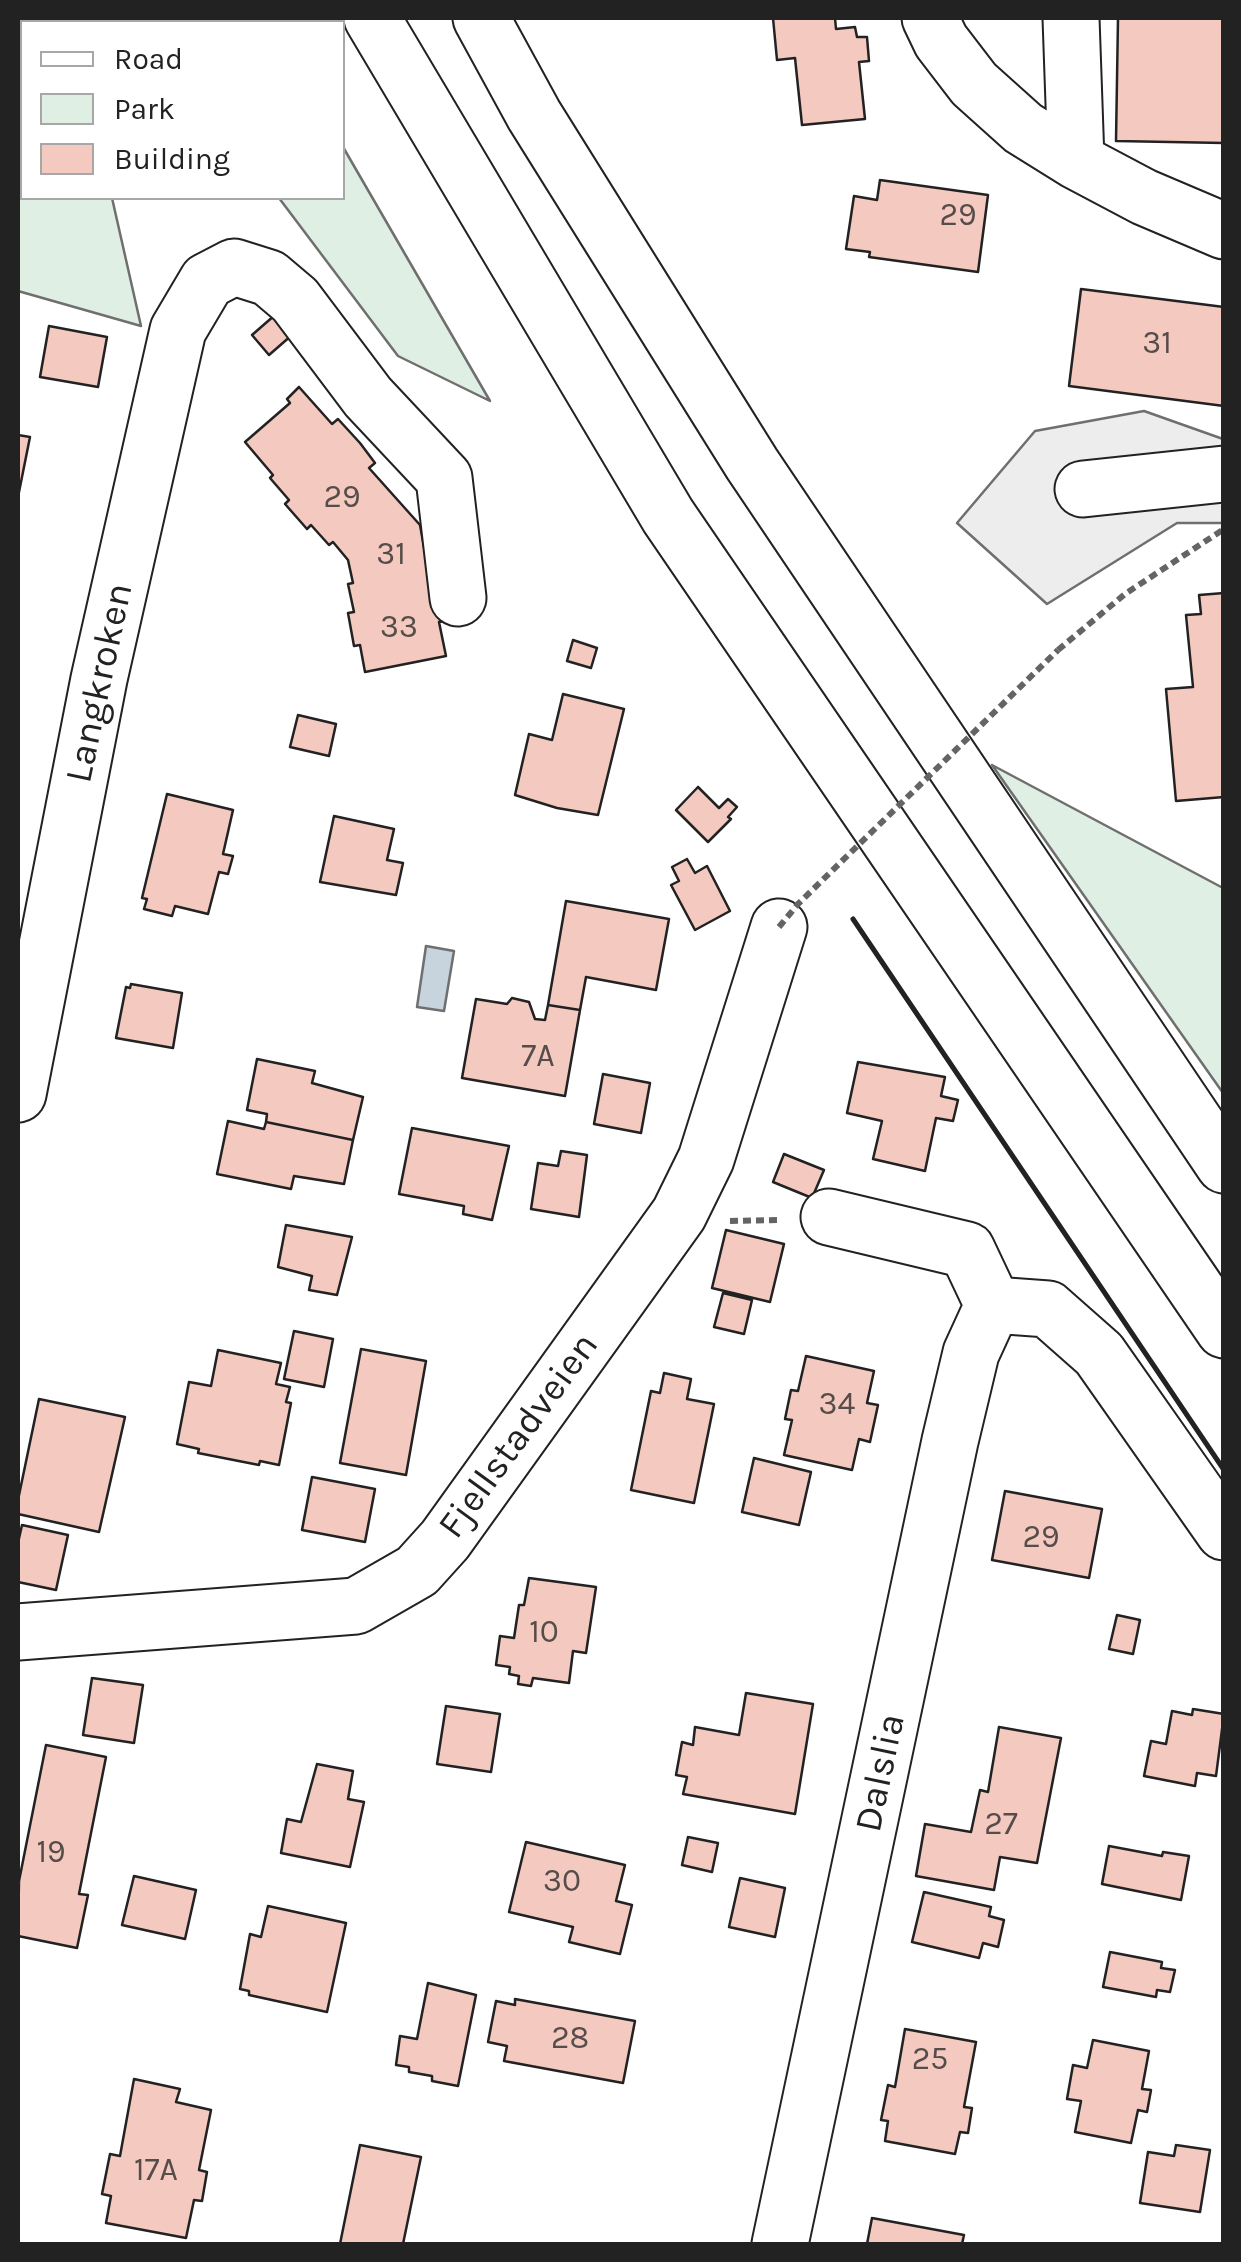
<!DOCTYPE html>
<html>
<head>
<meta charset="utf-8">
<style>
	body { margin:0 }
	#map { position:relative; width:1241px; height:2262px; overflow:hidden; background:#fff; font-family:Karla,sans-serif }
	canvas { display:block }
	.frame { position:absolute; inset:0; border:20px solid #222; pointer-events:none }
	.legend { position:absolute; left:20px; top:20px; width:325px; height:180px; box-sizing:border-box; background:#fff; border:2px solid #a7a7a7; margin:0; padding:12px 18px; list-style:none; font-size:30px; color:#222 }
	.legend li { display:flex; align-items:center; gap:20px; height:50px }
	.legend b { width:50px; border:2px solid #a7a7a7 }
</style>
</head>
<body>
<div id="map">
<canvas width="1241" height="2262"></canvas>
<div class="frame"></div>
<ul class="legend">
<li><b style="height:12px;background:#fff"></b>Road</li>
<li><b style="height:28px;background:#e0efe3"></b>Park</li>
<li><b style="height:28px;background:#f3c9c0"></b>Building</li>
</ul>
</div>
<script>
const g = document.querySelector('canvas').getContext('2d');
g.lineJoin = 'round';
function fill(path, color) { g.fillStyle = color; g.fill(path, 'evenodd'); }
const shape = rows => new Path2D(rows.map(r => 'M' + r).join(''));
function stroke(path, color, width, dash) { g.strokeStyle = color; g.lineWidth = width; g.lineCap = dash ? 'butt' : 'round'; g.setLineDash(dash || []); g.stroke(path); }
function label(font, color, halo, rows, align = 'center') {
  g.font = font + ' Karla,sans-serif'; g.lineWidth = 8; g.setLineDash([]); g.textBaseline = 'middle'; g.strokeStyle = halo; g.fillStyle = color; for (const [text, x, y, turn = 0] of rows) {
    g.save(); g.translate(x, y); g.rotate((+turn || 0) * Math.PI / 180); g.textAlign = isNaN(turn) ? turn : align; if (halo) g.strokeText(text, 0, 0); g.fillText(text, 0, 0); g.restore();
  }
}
const green = shape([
	[18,18,125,18,123,22,22,22,22,198,112,198,141,326,18,291,18,18],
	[343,147,490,401,398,356,279,198,342,198,343,147],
	[992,765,1223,888,1223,1093,992,765]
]);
fill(green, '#e0efe3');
stroke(green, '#6f6f6f', 2.5);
const parking = shape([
	[1144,411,1223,439,1223,523,1177,523,1047,604,957,523,1035,431,1144,411]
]);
fill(parking, '#ededed');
stroke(parking, '#6f6f6f', 2.5);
const water = shape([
	[426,946,454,951,444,1011,417,1007,426,946]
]);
fill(water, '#c7d3dd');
stroke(water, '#6f6f6f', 2.5);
const building = shape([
	[773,18,835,18,836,29,855,27,857,37,867,37,869,61,859,62,865,119,802,125,795,58,777,60,773,18],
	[1118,18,1224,18,1224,143,1116,141,1118,18],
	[880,180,988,195,978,272,869,257,870,252,846,249,854,196,877,200,880,180],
	[1081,289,1224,307,1224,406,1069,386,1081,289],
	[283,308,300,328,269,355,252,335,283,308],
	[49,326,107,337,98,387,40,377,49,326],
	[299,387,332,424,338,419,360,443,375,463,369,468,420,525,428,569,440,601,444,621,439,622,446,656,365,672,360,645,354,646,348,613,354,612,348,584,353,583,348,560,333,542,329,545,311,525,307,529,285,504,289,500,270,478,273,475,245,442,290,403,287,399,299,387],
	[18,435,30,437,18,497,18,435],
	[1224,593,1224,797,1176,801,1166,689,1193,687,1186,615,1201,614,1199,595,1224,593],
	[573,640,597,648,591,668,567,661,573,640],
	[563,694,624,709,598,815,557,808,515,795,529,734,552,740,563,694],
	[298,715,336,724,329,756,290,747,298,715],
	[698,787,719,808,728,799,737,807,728,817,731,819,708,842,676,810,698,787],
	[167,794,233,810,223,854,233,856,228,874,219,872,208,914,175,906,172,916,144,909,147,899,142,898,167,794],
	[334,816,394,829,387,860,403,863,396,895,320,882,334,816],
	[687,859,695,873,707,866,730,911,695,930,671,885,679,881,672,867,687,859],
	[566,901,669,919,656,990,586,977,580,1010,548,1005,566,901],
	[131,984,182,993,173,1048,116,1038,126,987,130,988,131,984],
	[512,998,529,1002,535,1019,545,1020,548,1005,580,1010,565,1096,462,1078,476,999,507,1004,512,998],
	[257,1059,315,1071,312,1083,363,1097,353,1140,266,1122,267,1114,247,1110,257,1059],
	[858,1062,945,1077,941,1096,958,1100,953,1121,936,1118,925,1171,873,1159,882,1121,847,1113,858,1062],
	[603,1074,650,1083,641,1133,594,1124,603,1074],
	[228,1121,264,1129,266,1122,353,1140,344,1184,294,1176,291,1189,217,1174,228,1121],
	[412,1128,509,1146,492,1220,463,1214,464,1206,399,1194,412,1128],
	[561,1151,587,1155,579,1217,531,1209,538,1163,558,1166,561,1151],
	[784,1154,824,1170,812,1198,773,1182,784,1154],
	[286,1225,352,1237,337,1295,309,1290,312,1276,278,1267,286,1225],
	[726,1230,784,1244,770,1302,712,1288,726,1230],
	[723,1293,752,1300,744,1334,714,1327,723,1293],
	[294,1331,333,1339,324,1387,284,1379,294,1331],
	[361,1349,426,1361,406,1475,340,1463,361,1349],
	[218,1350,281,1363,276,1384,290,1387,286,1402,291,1403,279,1465,260,1461,259,1465,198,1453,199,1449,177,1444,189,1382,211,1386,218,1350],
	[806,1356,874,1371,867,1403,878,1405,870,1442,859,1439,852,1470,784,1455,792,1420,785,1419,791,1390,798,1391,806,1356],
	[664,1373,691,1379,687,1399,714,1404,694,1503,631,1490,651,1391,660,1393,664,1373],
	[39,1399,125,1417,99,1532,18,1514,18,1500,39,1399],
	[754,1458,811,1472,799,1525,742,1512,754,1458],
	[312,1477,375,1489,365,1542,302,1530,312,1477],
	[1005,1491,1102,1509,1089,1578,992,1560,1005,1491],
	[22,1525,68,1535,56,1590,18,1582,18,1543,22,1525],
	[529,1578,596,1587,586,1653,573,1651,569,1683,533,1678,531,1686,518,1684,519,1676,509,1674,510,1667,496,1665,500,1636,514,1638,519,1605,524,1605,529,1578],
	[1117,1615,1140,1620,1133,1654,1109,1649,1117,1615],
	[92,1678,143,1685,134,1743,83,1735,92,1678],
	[746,1693,813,1704,795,1814,683,1794,687,1777,676,1775,682,1742,693,1745,695,1727,739,1735,746,1693],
	[446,1706,500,1714,491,1772,437,1764,446,1706],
	[1193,1709,1224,1714,1216,1776,1197,1773,1195,1786,1144,1776,1151,1741,1166,1744,1172,1711,1192,1715,1193,1709],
	[999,1727,1061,1738,1037,1863,1000,1857,994,1890,916,1876,925,1824,971,1832,980,1790,988,1792,999,1727],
	[46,1745,106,1757,79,1894,88,1895,77,1948,18,1936,19,1881,46,1745],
	[317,1764,353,1771,348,1799,364,1802,350,1867,281,1853,287,1819,301,1822,317,1764],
	[688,1837,718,1843,712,1872,682,1865,688,1837],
	[526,1842,625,1865,616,1901,632,1905,620,1954,569,1942,573,1927,509,1912,526,1842],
	[1109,1846,1162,1856,1163,1852,1189,1856,1181,1900,1102,1884,1109,1846],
	[134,1876,196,1890,185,1939,122,1925,134,1876],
	[740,1878,785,1888,775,1937,729,1927,740,1878],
	[924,1892,991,1907,989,1916,1004,1920,998,1947,983,1943,979,1958,912,1942,924,1892],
	[268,1906,346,1923,327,2012,249,1995,249,1991,240,1989,250,1934,261,1937,268,1906],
	[1110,1952,1162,1962,1161,1968,1175,1970,1170,1992,1157,1990,1156,1997,1103,1987,1110,1952],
	[428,1983,476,1995,458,2086,432,2081,432,2076,409,2072,409,2067,396,2065,400,2036,417,2039,428,1983],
	[515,1999,635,2021,623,2083,504,2061,507,2046,488,2042,496,2001,515,2005,515,1999],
	[905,2029,976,2042,964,2107,972,2108,968,2133,960,2132,955,2154,885,2141,888,2121,881,2120,888,2085,895,2087,905,2029],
	[1093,2040,1149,2051,1142,2089,1151,2090,1147,2112,1138,2110,1131,2143,1075,2132,1081,2101,1067,2099,1073,2065,1087,2068,1093,2040],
	[134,2079,180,2089,176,2102,211,2110,199,2170,207,2172,202,2201,194,2200,186,2238,106,2223,111,2196,102,2194,110,2154,120,2156,134,2079],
	[360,2145,421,2157,403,2244,340,2244,360,2145],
	[1176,2145,1210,2150,1200,2212,1140,2203,1148,2152,1174,2156,1176,2145],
	[872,2218,964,2235,962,2244,867,2244,872,2218]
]);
fill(building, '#f3c9c0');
stroke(building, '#222', 2.5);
const minor = shape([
	[930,18,941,41,974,84,1023,128,1076,161,1144,197,1224,231],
	[1071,18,1076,161],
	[1083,489,1224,474],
	[18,1094,99,679,178,330,207,281,234,267,269,278,295,300,368,397,444,478,458,598],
	[829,1217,967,1250,993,1305],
	[993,1305,1048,1309,1099,1354,1224,1532],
	[18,1632,356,1606,417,1571,445,1540,679,1214,706,1159,779,927],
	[780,2244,950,1441,971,1353,993,1305]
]);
const highway = shape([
	[372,18,668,516,1224,1330],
	[481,18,534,115,752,464,1224,1165]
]);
stroke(minor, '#222', 59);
stroke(highway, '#222', 59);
stroke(shape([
	[1058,650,1125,594,1224,529],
	[730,1221,777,1220]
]), '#646464', 6, [8, 5]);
stroke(minor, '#fff', 55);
stroke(highway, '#fff', 55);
stroke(shape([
	[779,927,798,904,1058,650]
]), '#646464', 6, [8, 5]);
stroke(shape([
	[853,919,1224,1470]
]), '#222', 5);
label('32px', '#564c4a', null, [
	["29",958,216],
	["31",1157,344],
	["29",342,498],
	["31",391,555],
	["33",399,628],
	["7A",538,1057],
	["34",837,1405],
	["29",1041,1538],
	["10",544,1633],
	["27",1001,1825],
	["19",51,1853],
	["30",562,1882],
	["28",570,2039],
	["25",930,2060],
	["17A",156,2171]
]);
label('38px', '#222', '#fff', [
	["Langkroken",100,683,-78],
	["Fjellstadveien",519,1436,-54],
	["Dalslia",881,1773,-78]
]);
</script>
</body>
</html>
